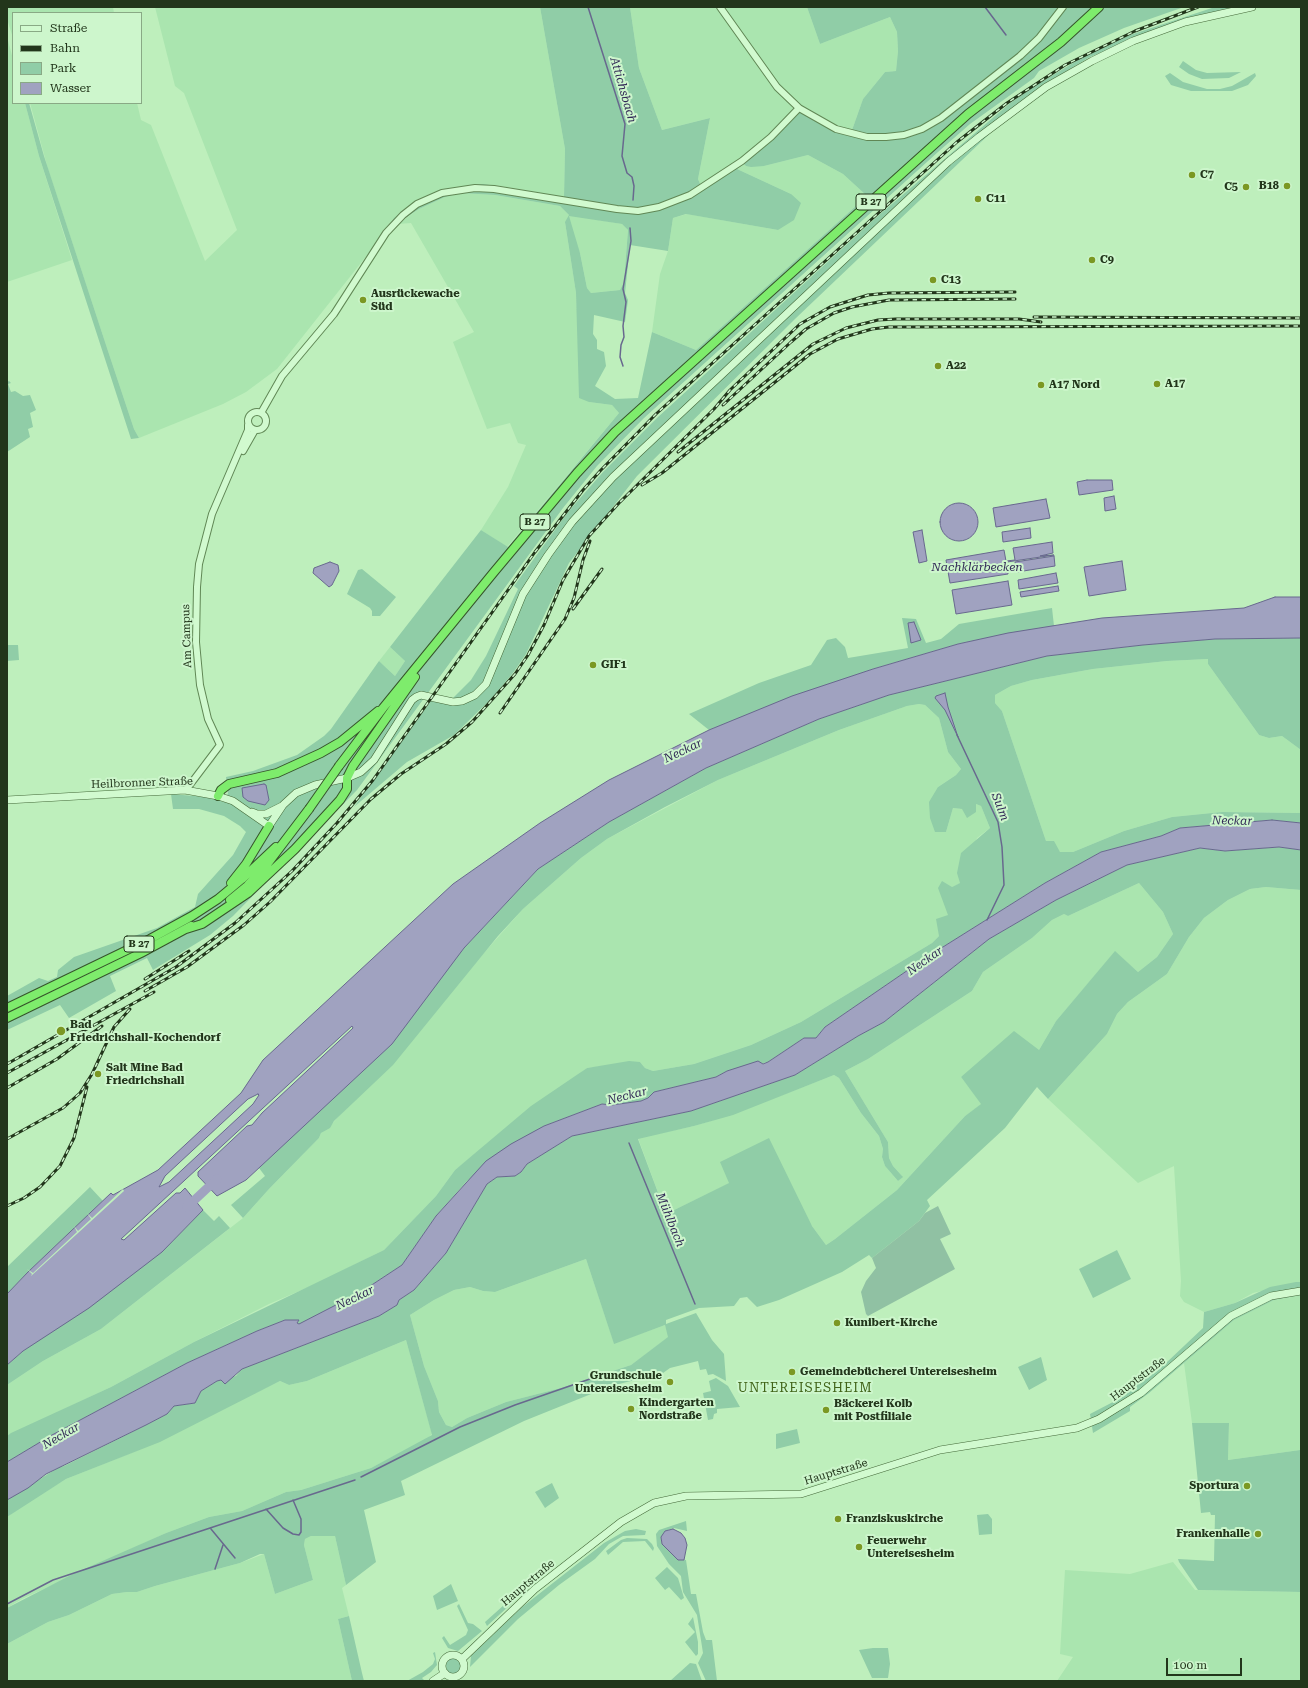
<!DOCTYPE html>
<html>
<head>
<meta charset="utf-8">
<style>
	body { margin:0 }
	#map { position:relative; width:1308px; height:1688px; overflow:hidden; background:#beefbc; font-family:"Roboto Serif",serif }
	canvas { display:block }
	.frame { position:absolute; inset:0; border:8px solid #22361b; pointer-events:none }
	.legend { position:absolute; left:12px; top:12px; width:130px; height:92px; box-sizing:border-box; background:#cdf6cc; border:1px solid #89a985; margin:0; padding:5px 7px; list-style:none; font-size:12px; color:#22361b }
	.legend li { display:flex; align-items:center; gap:8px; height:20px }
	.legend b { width:20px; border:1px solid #89a985 }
	.scale { position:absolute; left:1166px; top:1658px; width:76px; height:18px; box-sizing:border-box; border:2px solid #22361b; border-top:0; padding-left:5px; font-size:12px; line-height:14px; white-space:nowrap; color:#22361b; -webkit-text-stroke:3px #cdf6cc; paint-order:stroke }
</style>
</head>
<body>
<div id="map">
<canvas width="1308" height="1688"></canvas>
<div class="frame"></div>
<ul class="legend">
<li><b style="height:5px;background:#d1facf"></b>Straße</li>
<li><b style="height:5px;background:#22361b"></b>Bahn</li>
<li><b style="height:11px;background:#90cda7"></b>Park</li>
<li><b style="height:11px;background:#a0a2c0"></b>Wasser</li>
</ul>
<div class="scale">100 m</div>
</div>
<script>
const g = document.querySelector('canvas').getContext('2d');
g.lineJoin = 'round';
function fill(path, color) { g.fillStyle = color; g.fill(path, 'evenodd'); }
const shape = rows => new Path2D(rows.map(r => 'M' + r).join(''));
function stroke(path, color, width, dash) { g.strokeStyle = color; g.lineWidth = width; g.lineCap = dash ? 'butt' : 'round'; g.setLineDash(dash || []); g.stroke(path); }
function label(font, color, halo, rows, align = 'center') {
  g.font = font + ' "Roboto Serif",serif'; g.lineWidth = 4; g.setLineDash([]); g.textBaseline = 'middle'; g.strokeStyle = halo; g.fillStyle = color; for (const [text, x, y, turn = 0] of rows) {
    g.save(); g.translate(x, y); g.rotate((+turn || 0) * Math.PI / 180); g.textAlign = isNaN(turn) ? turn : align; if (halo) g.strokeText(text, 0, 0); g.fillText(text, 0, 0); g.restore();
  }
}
fill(shape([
	[7,7,113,7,114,13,13,13,13,38,7,19],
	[155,7,540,7,565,149,564,197,495,185,450,189,433,194,387,230,277,369,246,392,223,404,139,438,134,429,108,351,48,169,30,103,137,103,141,120,151,125,205,261,237,230,184,93,175,86],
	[630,7,718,7,783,96,794,109,750,153,701,186,698,179,710,118,662,130,639,68],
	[722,7,807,7,820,44,890,17,897,32,898,51,896,71,885,72,863,99,851,133,812,115,784,92],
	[7,37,13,59,13,103,25,103,39,156,72,260,7,282],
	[808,155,843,174,867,196,696,350,652,332,660,274,668,251,673,218,687,214,778,230,791,194,737,169,745,164,746,166,764,166],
	[460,193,495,195,560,206,569,215,622,224,628,230,624,282,620,290,591,293,587,288,580,253,565,222,576,293,579,344,589,402,612,405,619,413,507,547,481,530,508,487,526,445,518,443,510,423,487,429,453,342,474,332,411,223,398,224,419,209,445,197],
	[390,647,405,661,395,676,379,661],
	[1208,659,1208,664,1259,735,1269,738,1282,736,1301,750,1301,813,1222,812,1172,817,1124,831,1073,852,1060,852,1046,841,1002,711,995,703,995,695,1011,686,1032,680,1093,669,1167,661],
	[919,704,925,705,939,718,948,752,961,769,956,775,938,787,946,832,953,808,962,809,976,804,981,806,990,828,977,838,961,883,952,887,948,915,939,936,932,943,801,1022,751,1045,694,1064,653,1071,645,1068,640,1062,587,1068,455,1170,436,1196,384,1250,316,1284,269,1304,194,1342,111,1387,7,1436,7,1385,43,1361,101,1329,243,1218,269,1189,319,1138,321,1133,331,1125,523,909,581,858,607,839,718,780,839,730,907,706],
	[1139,883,1163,912,1173,934,1157,957,1138,972,1115,952,1056,1021,1039,1050,961,1077,982,1104,965,1116,897,1190,835,1239,826,1245,812,1226,730,1183,666,1214,638,1138,694,1126,733,1114,834,1075,839,1078,861,1113,879,1136,883,1149,882,1157,885,1166,898,1181,902,1176,893,1166,889,1158,888,1142,845,1071,868,1059,972,991,983,972,1032,938,1052,920,1064,914,1068,916],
	[1266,887,1301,890,1301,1282,1253,1293,1235,1303,1204,1312,1184,1302,1180,1296,1181,1281,1174,1166,1138,1183,1048,1099,1107,1034,1117,1014,1128,1002,1167,974,1189,937,1204,918,1228,900,1250,889],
	[586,1259,614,1343,665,1325,669,1337,631,1365,561,1388,506,1402,467,1418,452,1427,446,1425,439,1412,438,1401,424,1366,410,1315,434,1300,454,1290,470,1287,483,1291,495,1292],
	[1301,1295,1301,1464,1300,1450,1228,1460,1229,1423,1192,1423,1184,1363,1234,1320,1274,1300],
	[406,1340,432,1434,427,1439,371,1468,301,1490,286,1492,242,1511,209,1517,166,1533,22,1599,7,1608,7,1517,26,1503,66,1479,136,1451,280,1381,289,1385,307,1381],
	[311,1536,335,1536,346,1585,342,1588,349,1616,338,1619,352,1681,7,1681,7,1644,48,1622,69,1615,112,1594,127,1592,137,1592,155,1586,240,1563,264,1554,275,1594,313,1580,304,1545,305,1539],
	[1173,1562,1195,1590,1301,1592,1301,1681,1057,1681,1073,1657,1060,1654,1065,1570,1130,1574]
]), '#aae5af');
fill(shape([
	[540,7,630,7,639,68,662,130,710,118,698,179,701,186,750,153,794,109,800,113,803,110,851,133,863,99,885,72,896,71,898,51,897,32,890,17,820,44,807,7,1184,7,1124,28,1079,48,1039,71,1034,78,970,124,938,152,644,418,597,466,563,508,357,790,233,916,210,935,153,970,147,958,110,976,116,991,69,1018,60,1005,7,1030,7,996,39,978,48,981,57,977,58,970,74,957,157,928,195,907,198,894,233,855,246,832,240,826,224,816,199,809,173,809,171,794,206,797,224,802,228,793,226,777,253,771,297,755,324,736,331,729,379,661,395,676,405,661,390,647,481,530,508,547,619,413,612,405,589,402,579,398,576,293,565,222,569,215,560,206,495,195,460,193,445,197,419,209,387,230,394,218,415,202,450,189,483,184,564,197,565,149],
	[808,155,843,174,867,196,696,350,652,332,638,398,615,399,595,386,606,366,604,352,597,349,597,340,593,334,594,315,625,322,628,300,625,293,630,245,668,251,673,218,686,214,778,230,794,220,801,203,791,194,737,169,744,164,746,166,751,167,764,166],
	[569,216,622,224,628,230,624,282,620,290,591,293,587,288,580,253],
	[1215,7,1243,7,1135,39,1090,57,1045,84,1023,102,796,318,637,476,569,563,526,654,513,673,491,699,454,735,407,762,354,807,434,697,453,698,471,680,486,656,518,589,514,586,568,512,603,472,658,417,879,215,1009,104,1033,87,1083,57,1127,36],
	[1183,61,1196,70,1207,73,1241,72,1229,78,1202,79,1189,74,1179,67],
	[1170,73,1183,82,1207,89,1220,89,1232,86,1255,73,1256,76,1248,85,1232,91,1191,91,1171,85,1165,76],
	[25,103,29,103,44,156,108,351,134,429,139,438,131,439,39,156],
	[9,381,11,383,8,384,11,392,15,391,23,396,30,395,36,410,30,413,33,427,28,429,30,437,7,452,7,382],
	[362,569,396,597,380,616,372,616,372,611,370,608,347,594,358,570],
	[1052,608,1054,626,958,644,873,669,709,730,689,714,759,683,811,665,827,640,836,638,845,647,848,658,908,648,902,618,916,619,926,643,941,639,959,624],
	[1301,638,1301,750,1282,736,1269,738,1259,735,1208,664,1208,659,1167,661,1093,669,1032,680,1011,686,995,695,995,703,1002,711,1046,841,1054,841,1060,852,1073,852,1124,831,1172,817,1222,812,1301,813,1301,823,1272,820,1180,828,1161,836,1101,852,1045,883,927,957,825,1027,816,1038,804,1038,768,1062,727,1071,716,1077,654,1092,648,1098,641,1101,612,1105,602,1104,544,1126,467,1181,436,1216,402,1265,361,1292,299,1325,297,1323,299,1320,285,1320,257,1331,187,1363,52,1435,7,1462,7,1436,11,1433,111,1387,194,1342,384,1250,436,1196,455,1170,531,1106,587,1068,629,1061,640,1062,645,1068,653,1071,694,1064,751,1045,801,1022,932,943,939,936,936,919,948,915,938,888,942,881,952,887,960,883,957,873,961,853,990,828,981,806,976,804,976,812,967,818,962,809,953,808,946,832,935,832,930,818,929,802,938,787,956,775,961,769,948,752,939,718,925,705,919,704,907,706,839,730,718,780,665,807,607,839,581,858,523,909,498,936,393,1065,334,1121,330,1128,321,1133,319,1138,269,1189,243,1218,231,1205,265,1176,259,1168,298,1129,464,948,538,869,609,822,706,768,819,719,889,695,1047,656,1143,645,1215,639],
	[7,645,18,645,19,660,7,661],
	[1279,847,1301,850,1301,890,1266,887,1250,889,1228,900,1204,918,1189,937,1167,974,1128,1002,1117,1014,1107,1034,1048,1099,1037,1087,1005,1128,927,1200,930,1206,919,1221,872,1258,869,1255,842,1272,779,1300,757,1307,747,1297,740,1298,734,1306,699,1308,666,1320,666,1324,696,1313,712,1340,724,1354,726,1381,713,1374,708,1375,706,1369,700,1370,698,1361,670,1368,663,1373,611,1386,524,1421,401,1481,405,1495,364,1510,376,1562,346,1585,335,1536,311,1536,305,1539,304,1545,313,1580,275,1594,264,1554,260,1554,240,1563,155,1586,137,1592,127,1592,112,1594,69,1615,48,1622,7,1644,7,1608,73,1574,166,1533,209,1517,242,1511,286,1492,301,1490,371,1468,432,1435,406,1340,307,1381,289,1385,280,1381,160,1442,66,1479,7,1517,7,1500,59,1467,64,1466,146,1425,167,1414,174,1406,195,1403,201,1391,217,1381,236,1376,242,1369,379,1316,397,1305,399,1300,414,1290,446,1253,487,1184,497,1177,515,1176,521,1172,527,1164,572,1136,691,1111,795,1075,858,1036,884,1022,989,939,1056,900,1127,865,1200,848,1225,851],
	[1139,883,1163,912,1173,934,1157,957,1138,972,1115,951,1056,1021,1039,1050,1014,1031,961,1077,981,1104,965,1116,897,1190,835,1239,826,1245,812,1226,769,1138,720,1162,729,1183,666,1214,638,1139,694,1126,733,1115,834,1075,839,1078,861,1113,879,1136,883,1149,882,1157,885,1166,898,1181,903,1177,893,1166,889,1158,888,1142,845,1071,868,1059,972,991,983,972,1032,938,1052,920,1064,914,1068,916],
	[586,1259,614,1344,665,1325,668,1337,631,1365,561,1388,506,1402,467,1418,452,1427,446,1425,439,1412,438,1401,424,1366,410,1315,434,1300,454,1290,470,1287,483,1291,495,1292],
	[90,1187,103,1201,28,1272,7,1294,7,1267],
	[203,1210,214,1221,219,1216,230,1228,101,1329,43,1361,7,1385,7,1365,23,1351,163,1251],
	[1117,1250,1131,1279,1093,1298,1079,1269],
	[1296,1282,1301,1282,1301,1295,1274,1300,1234,1320,1149,1393,1130,1407,1130,1411,1093,1433,1090,1414,1113,1402,1166,1363,1203,1328,1204,1312,1235,1303,1270,1287],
	[1041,1357,1047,1380,1029,1390,1018,1367],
	[716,1378,728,1386,740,1407,717,1409,717,1413,714,1414,713,1419,708,1420,703,1393,711,1391,709,1381],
	[1192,1423,1229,1423,1228,1460,1300,1450,1301,1592,1198,1590,1179,1562,1178,1559,1214,1561,1215,1515,1211,1515,1210,1512,1201,1513],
	[797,1429,800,1443,776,1449,776,1434],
	[552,1483,559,1498,545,1508,535,1492],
	[988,1514,992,1519,992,1534,979,1535,977,1515],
	[686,1521,687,1531,674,1528,665,1531,661,1538,662,1544,684,1560,686,1560,691,1594,696,1594,703,1632,706,1640,712,1640,717,1681,706,1681,698,1663,703,1653,697,1615,683,1592,681,1576,669,1564,657,1546,656,1534,659,1530],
	[636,1529,646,1531,645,1535,623,1536,609,1544,595,1559,559,1585,518,1619,470,1667,471,1656,521,1608,604,1543,625,1531],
	[627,1538,647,1539,652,1544,654,1548,653,1551,645,1541,623,1542,608,1555,606,1551,621,1540],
	[667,1567,678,1578,684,1598,681,1600,669,1587,665,1590,655,1578],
	[533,1579,535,1580,534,1583,487,1626,485,1622],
	[451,1584,458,1601,437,1610,433,1596],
	[459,1604,468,1623,473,1624,482,1631,458,1651,448,1648,442,1638,444,1636,450,1645,466,1635,468,1630,457,1606],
	[349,1616,362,1673,364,1681,352,1681,338,1619],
	[693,1617,698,1642,698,1654,696,1656,685,1642,695,1632,688,1624],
	[873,1648,888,1648,890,1664,888,1678,872,1678,859,1650],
	[435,1652,437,1665,431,1672,422,1678,425,1681,407,1681,423,1672,433,1664,435,1659,433,1653],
	'446 1666a8 8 0 1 1 16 0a8 8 0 1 1-16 0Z',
	[690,1663,696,1664,702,1681,670,1681]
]), '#90cda7');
fill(shape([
	[938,1206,951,1234,940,1239,955,1269,868,1316,866,1314,861,1292,866,1281,876,1268,872,1258,919,1221,925,1213]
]), '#90c1a3');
const water = shape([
	[1087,480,1112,480,1113,490,1079,495,1077,482,1087,480],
	[1114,496,1116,509,1105,511,1104,498,1114,496],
	[1046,499,1050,518,996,527,993,508,1046,499],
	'940 522a19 19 0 1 1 38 0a19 19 0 1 1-38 0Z',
	[1030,528,1031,538,1003,542,1002,532,1030,528],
	[922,530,927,561,919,563,913,532,922,530],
	[1052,542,1053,553,1040,556,1054,555,1007,562,1008,574,950,583,946,560,1004,550,1006,561,1015,560,1013,548,1052,542],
	[1054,556,1055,566,1017,572,1015,562,1054,556],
	[1122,561,1126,590,1089,596,1084,567,1122,561],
	[330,562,338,565,339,571,332,585,329,587,313,573,314,568,330,562],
	[1056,573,1058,583,1019,589,1018,580,1056,573],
	[1008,581,1012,605,956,614,952,590,1008,581],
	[1058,586,1059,591,1021,597,1020,592,1058,586],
	[1275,597,1301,597,1301,638,1215,639,1143,645,1047,656,889,695,819,719,706,768,609,822,538,869,464,948,392,1044,246,1180,217,1196,198,1176,198,1172,247,1126,252,1125,262,1113,353,1028,352,1026,121,1239,124,1240,176,1193,180,1193,185,1188,203,1210,162,1252,89,1308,23,1351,7,1365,7,1294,28,1272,111,1193,113,1195,158,1170,241,1093,263,1060,453,884,540,823,609,780,709,730,792,696,873,669,958,644,1008,633,1102,618,1244,608,1275,597],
	[258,1094,259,1095,253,1104,169,1182,159,1187,165,1176,248,1099,258,1094],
	[914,622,921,640,911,643,908,623,914,622],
	[945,693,948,707,958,737,945,710,935,698,936,696,945,693],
	[264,784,266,785,269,800,265,805,248,801,243,797,242,788,264,784],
	[1272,820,1301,823,1301,850,1279,847,1225,851,1200,848,1127,865,1056,900,989,939,884,1022,858,1036,795,1075,691,1111,572,1136,527,1164,521,1172,515,1176,497,1177,487,1184,446,1253,414,1290,399,1300,397,1305,379,1316,242,1369,225,1384,221,1380,217,1381,201,1391,195,1403,174,1406,167,1414,146,1425,46,1474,28,1488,7,1500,7,1462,52,1435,187,1363,257,1331,285,1320,299,1320,297,1323,299,1324,361,1292,402,1265,436,1216,486,1161,511,1144,544,1126,602,1104,612,1105,641,1101,648,1098,654,1092,716,1077,727,1071,758,1061,763,1064,768,1062,804,1038,816,1038,825,1027,927,957,1045,883,1101,852,1161,836,1180,828,1272,820],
	[673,1529,681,1533,685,1538,687,1545,684,1560,678,1560,662,1544,661,1537,665,1531,673,1529]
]);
fill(water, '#a0a2c0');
stroke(water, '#68688e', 1);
fill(shape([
	[123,1189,124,1191,31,1276,32,1274,27,1269,33,1273,77,1232,74,1226,78,1231,91,1219,87,1213,92,1218]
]), '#beefbc');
stroke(shape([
	[588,7,625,124,622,156,627,173,632,177,634,186,633,200],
	[985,7,1006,35],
	[623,366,620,357,621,345,624,337,623,326,626,302,623,289,631,241,630,228],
	[957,735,998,822,1002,847,1004,885,987,920],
	[629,1143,695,1304],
	[361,1477,460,1427,515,1405,610,1372],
	[266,1509,283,1528,293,1534,299,1535,301,1532,301,1519,293,1500],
	[211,1529,235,1558],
	[215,1569,223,1545],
	[7,1604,53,1580,355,1480]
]), '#68688e', 1.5);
stroke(shape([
	[187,1207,217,1179]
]), '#a0a2c0', 9);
const tertiary = shape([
	[720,7,777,87,799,108,836,129,867,137,886,137,904,135,922,129,941,118,1020,56,1039,38,1063,7],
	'248 421a9 9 0 1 1 18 0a9 9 0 1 1-18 0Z',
	[261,413,282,376,334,314,386,233,403,215,417,204,442,193,475,188,494,189,617,209,638,211,659,207,690,195,742,161,771,137,799,108],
	[243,451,255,430],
	[186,790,220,745,208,719,200,685,196,642,197,587,199,564,212,514,248,430,248,425]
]);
const secondary = shape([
	[7,800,185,790,218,796,233,801,269,826,283,805,296,793,315,785,347,778,361,772,374,760,412,700,416,697,421,695,453,702,462,701,475,695,486,684,523,594,548,555,572,522,613,477,948,162,979,137,1046,87,1092,61,1133,41,1185,22,1252,7],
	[252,812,257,814,266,814,282,806],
	'442 1666a11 11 0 1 1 22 0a11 11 0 1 1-22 0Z',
	[462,1659,535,1589,621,1522,654,1503,686,1496,801,1494,940,1450,1077,1428,1099,1419,1141,1393,1231,1316,1271,1296,1301,1291],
	[433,1681,445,1673]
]);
const trunk = shape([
	[339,766,383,708,494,572,577,473,615,432,968,114,1061,42,1099,7],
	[218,796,221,790,229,784,277,773,321,753,340,742,378,711],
	[231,883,246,864,269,826],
	[230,900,247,886,265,867,309,809],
	[186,929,202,924,248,893,295,849,340,800,347,789,347,778,353,766,415,677],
	[7,1008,150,939,192,916,218,899,242,879,276,847],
	[7,1018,141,953,191,926]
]);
stroke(tertiary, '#608755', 8);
stroke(secondary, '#446939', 8);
stroke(trunk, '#36542a', 10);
stroke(tertiary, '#d1facf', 6);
stroke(secondary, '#d1facf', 7);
stroke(trunk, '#7eec6c', 8);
const rail = shape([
	[1034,317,1301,318],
	[723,405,791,342,806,329,834,313,852,307,889,300,1015,299],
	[678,452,813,344,846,328,878,320,896,319,1019,319,1041,322],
	[642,485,662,473,810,354,838,339,872,329,889,327,1301,326],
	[573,609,602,569],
	[500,713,565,619,574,598,583,560,590,541],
	[145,979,189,951],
	[145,991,187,967,244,925,270,902,371,799,401,774,446,744,472,722,515,674,528,655,544,625,563,580,589,536,619,503,714,409,730,390,800,324,830,307,868,295,889,293,1015,292],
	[7,1064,176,967,235,923,292,871,337,823,373,780,535,552,583,490,601,470,656,414,957,142,1007,103,1065,65,1135,31,1198,7],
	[7,1073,154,992],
	[7,1088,57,1059,102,1026],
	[7,1139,63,1108,80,1093,92,1074,114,1027,130,1009],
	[7,1206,24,1198,40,1187,60,1166,74,1138,87,1087]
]);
stroke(rail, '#22361b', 3);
stroke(rail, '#cdf6cc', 1.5, [4.5]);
const trunkBridge = shape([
	[309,809,339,766]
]);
stroke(trunkBridge, '#36542a', 10, []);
stroke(trunkBridge, '#7eec6c', 8);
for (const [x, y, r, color] of [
	[1192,175,4,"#7b9823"],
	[1287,186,4,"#7b9823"],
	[1246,187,4,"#7b9823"],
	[978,199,4,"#7b9823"],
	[1092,260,4,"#7b9823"],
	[933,280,4,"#7b9823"],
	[363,300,4,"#7b9823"],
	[938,366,4,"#7b9823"],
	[1157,384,4,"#7b9823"],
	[1041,385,4,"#7b9823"],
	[593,665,4,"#7b9823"],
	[61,1031,5,"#7b9823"],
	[98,1074,4,"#7b9823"],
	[837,1323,4,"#7b9823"],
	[792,1372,4,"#7b9823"],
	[670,1382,4,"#7b9823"],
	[631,1409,4,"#7b9823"],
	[826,1410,4,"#7b9823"],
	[1247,1486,4,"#7b9823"],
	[838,1519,4,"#7b9823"],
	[1258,1534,4,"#7b9823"],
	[859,1547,4,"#7b9823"]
]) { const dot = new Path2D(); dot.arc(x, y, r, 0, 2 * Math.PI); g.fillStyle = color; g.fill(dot); stroke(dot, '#cdf6cc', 1.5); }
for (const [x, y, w] of [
	[871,202,30],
	[535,522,30],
	[139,944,30]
]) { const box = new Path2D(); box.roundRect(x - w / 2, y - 8, w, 16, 3); g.fillStyle = '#cdf6cc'; g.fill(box); stroke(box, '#22361b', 1); }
label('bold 10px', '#22361b', null, [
	["B 27",871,202],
	["B 27",535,522],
	["B 27",139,944]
]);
label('bold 11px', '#22361b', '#cdf6cc', [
	["C7",1200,175],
	["B18",1279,186,"right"],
	["C5",1238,187,"right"],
	["C11",986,199],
	["C9",1100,260],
	["C13",941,280],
	["Ausrückewache",371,294],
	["Süd",371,307],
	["A22",946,366],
	["A17",1165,384],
	["A17 Nord",1049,385],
	["GIF1",601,665],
	["Bad",70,1025],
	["Friedrichshall-Kochendorf",70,1038],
	["Salt Mine Bad",106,1068],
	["Friedrichshall",106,1081],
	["Kunibert-Kirche",845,1323],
	["Gemeindebücherei Untereisesheim",800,1372],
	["Grundschule",662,1376,"right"],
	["Untereisesheim",662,1389,"right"],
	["Kindergarten",639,1403],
	["Nordstraße",639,1416],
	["Bäckerei Kolb",834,1404],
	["mit Postfiliale",834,1417],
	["Sportura",1239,1486,"right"],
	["Franziskuskirche",846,1519],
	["Frankenhalle",1250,1534,"right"],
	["Feuerwehr",867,1541],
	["Untereisesheim",867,1554]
], 'left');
label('11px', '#22361b', '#cdf6cc', [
	["Am Campus",187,636,-92],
	["Heilbronner Straße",142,783,-2],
	["Hauptstraße",1138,1379,-37],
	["Hauptstraße",836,1472,-17],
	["Hauptstraße",528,1583,-40]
]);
label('italic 12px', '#322956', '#cdf6cc', [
	["Attichsbach",623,90,74],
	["Nachklärbecken",977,567],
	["Neckar",683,751,-25],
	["Sulm",1000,807,69],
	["Neckar",1232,821,1],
	["Neckar",925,961,-35],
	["Neckar",627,1096,-14],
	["Mühlbach",670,1220,68],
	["Neckar",355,1298,-26],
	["Neckar",61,1436,-30]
]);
g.letterSpacing = '1px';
label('13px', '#416419', '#cdf6cc', [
	["UNTEREISESHEIM",805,1388]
]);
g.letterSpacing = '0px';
</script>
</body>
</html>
